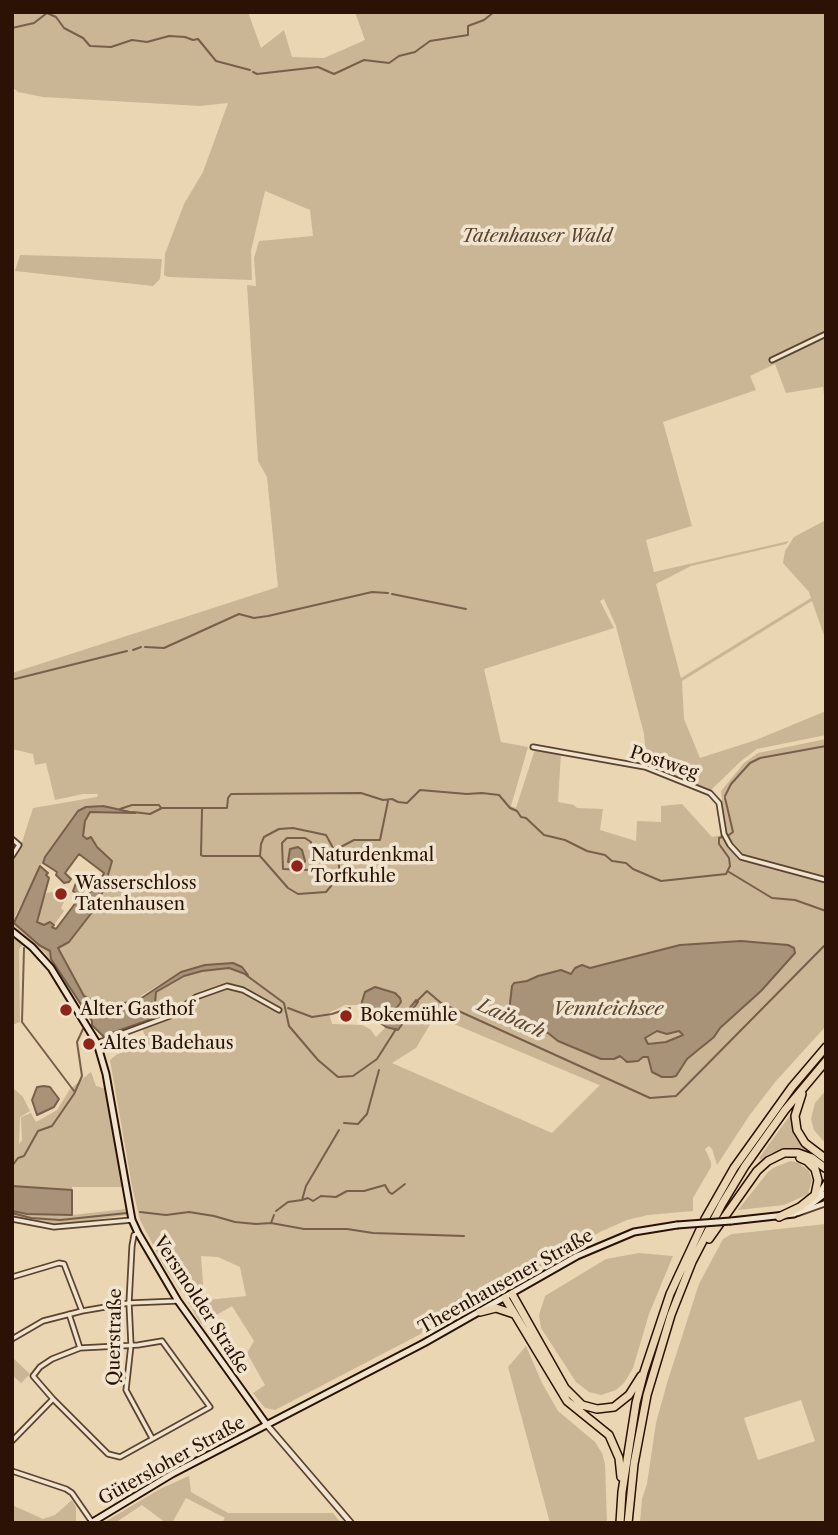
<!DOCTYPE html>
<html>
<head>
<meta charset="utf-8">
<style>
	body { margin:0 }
	#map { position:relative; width:838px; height:1535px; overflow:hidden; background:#ead6b3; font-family:"Libre Caslon Text",serif }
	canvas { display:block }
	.frame { position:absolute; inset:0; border:14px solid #2b1204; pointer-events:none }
</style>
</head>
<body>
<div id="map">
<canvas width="838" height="1535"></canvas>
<div class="frame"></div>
</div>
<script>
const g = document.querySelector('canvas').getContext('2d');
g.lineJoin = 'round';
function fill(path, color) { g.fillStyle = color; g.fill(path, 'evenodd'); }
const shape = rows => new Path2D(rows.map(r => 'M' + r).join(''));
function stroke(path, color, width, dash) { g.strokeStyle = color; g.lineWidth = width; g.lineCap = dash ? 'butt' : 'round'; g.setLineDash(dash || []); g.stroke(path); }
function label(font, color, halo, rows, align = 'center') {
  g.font = font + ' "Libre Caslon Text",serif'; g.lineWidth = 7; g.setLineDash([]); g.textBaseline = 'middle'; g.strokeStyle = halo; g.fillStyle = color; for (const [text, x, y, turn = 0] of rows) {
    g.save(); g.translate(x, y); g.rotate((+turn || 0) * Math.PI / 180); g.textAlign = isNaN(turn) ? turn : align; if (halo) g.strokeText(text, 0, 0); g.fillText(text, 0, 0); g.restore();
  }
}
fill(shape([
	[12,12,248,12,261,48,284,30,292,57,324,58,365,40,355,12,826,12,826,410,823,387,786,393,775,364,750,376,756,390,663,422,692,526,646,540,654,572,789,541,786,544,691,566,656,584,681,678,811,598,809,592,783,563,785,551,794,537,826,520,826,641,812,601,682,681,684,719,700,758,756,740,826,711,826,735,757,749,741,761,711,790,647,766,644,734,616,626,604,599,600,601,614,628,484,669,501,742,528,747,511,806,516,808,535,749,561,754,558,802,574,805,577,808,603,809,600,830,636,841,637,821,661,822,661,806,682,804,712,837,722,835,728,846,741,858,753,863,754,858,742,855,732,845,726,833,721,791,744,763,758,753,826,739,826,1026,776,1081,749,1116,717,1165,712,1149,709,1146,705,1149,711,1162,711,1167,693,1198,693,1211,648,1215,627,1220,600,1232,482,1302,275,1410,265,1408,253,1393,265,1385,247,1353,254,1341,232,1306,201,1324,188,1302,246,1296,240,1267,218,1257,201,1256,204,1297,186,1298,164,1266,140,1220,132,1186,110,1060,116,1055,133,1048,149,1046,141,1025,103,1038,94,1026,105,1036,149,1020,154,1015,156,992,184,976,202,971,229,968,243,974,233,963,205,965,181,972,142,995,137,1001,110,1005,99,1004,84,996,58,948,74,937,93,911,104,889,108,874,95,843,91,838,87,839,83,836,85,821,89,812,134,811,103,806,86,807,45,857,15,916,44,949,50,951,92,1023,45,953,12,924,12,861,22,842,33,808,97,797,98,794,83,794,55,800,46,763,35,765,33,754,12,749,12,673,278,587,267,477,258,461,247,285,256,286,254,258,259,241,313,236,310,210,265,191,251,251,252,280,168,277,164,275,165,254,184,204,203,172,228,103,200,106,43,97,18,92,12,87],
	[582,965,590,968,762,987,720,1028,700,1050,687,1059,676,1076,651,1063,648,1057,643,1057,639,1061,624,1061,619,1056,614,1059,601,1059,558,1041,548,1033,538,1031,536,1027,523,1026,508,1019,512,986,514,983,527,981,538,976,564,970,571,975,575,968],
	[365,992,401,1002,393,1013,393,1016,400,1020,415,1001,395,1030,386,1027,376,1037,370,1029,362,1025,332,1024,329,1013,345,1005,361,1005],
	[435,1016,599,1085,600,1085,552,1133,392,1063,416,1048],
	[20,255,162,259,160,279,153,286,15,271],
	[52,892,62,898,64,902,61,908,64,911,54,925,48,922,44,925,37,922,44,898,47,893],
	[12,937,23,944,19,949,20,1022,12,1025],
	[657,1031,667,1034,679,1031,683,1035,666,1042,648,1044,645,1038],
	[91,1072,96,1086,106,1089,122,1187,72,1187,72,1190,12,1186,12,1087,23,1097,30,1111,20,1117,19,1144,22,1140,21,1117,31,1113,36,1122,57,1110,70,1089],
	[826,1090,826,1144,814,1130,811,1119,815,1103],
	[791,1114,795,1136,804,1148,812,1154,790,1149,771,1153,761,1160,759,1158],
	[791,1161,799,1163,809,1171,812,1180,808,1194,784,1205,738,1210,768,1172,775,1167],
	[126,1209,127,1215,86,1221,54,1224,20,1219,19,1223,12,1223,12,1211,27,1214,72,1215],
	[826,1224,826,1523,640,1523,642,1499,647,1484,656,1423,667,1383,699,1284,723,1239,732,1234],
	[801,1400,815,1441,758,1460,744,1418],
	[639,1253,673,1256,649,1314,633,1368,624,1383,616,1390,601,1395,589,1392,576,1382,541,1328,539,1315,545,1296,606,1259],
	[526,1346,542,1383,558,1411,595,1442,602,1453,605,1464,607,1523,550,1523,508,1367],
	[12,1357,30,1374,21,1383,12,1375],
	[189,1476,191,1492,228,1513,333,1513,341,1523,222,1523,225,1518,186,1498,172,1523,166,1523,142,1505,115,1523,103,1523,160,1489],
	[72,1500,76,1507,76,1523,12,1523,12,1505,43,1519,55,1515]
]), '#cab595');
const water = shape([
	[103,806,135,813,90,812,85,821,83,836,87,839,91,837,97,847,112,861,104,889,93,911,69,942,58,948,84,996,99,1004,110,1005,137,1001,181,972,205,965,233,963,242,967,248,975,229,968,202,971,184,976,156,992,154,1015,149,1020,103,1036,92,1025,92,1021,51,959,50,951,39,945,14,923,40,866,48,873,46,875,49,878,37,922,44,925,50,922,54,925,52,927,56,929,80,897,73,891,76,883,84,890,82,893,86,897,101,879,104,873,79,854,65,873,71,879,69,882,64,883,56,875,57,872,43,863,45,857,78,811,86,807,103,806],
	[298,847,302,850,305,861,303,865,288,862,290,849,298,847],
	[741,941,788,945,794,948,795,953,761,991,720,1028,714,1037,687,1059,676,1076,672,1077,662,1077,652,1072,648,1057,643,1057,638,1061,627,1062,620,1056,614,1059,601,1059,558,1041,548,1033,538,1031,536,1027,527,1028,521,1024,513,1023,508,1020,512,986,514,983,527,981,538,976,561,970,571,974,575,968,582,965,590,968,680,945,741,941],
	[657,1031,667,1034,679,1031,683,1035,666,1042,648,1044,645,1038,657,1031],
	[375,987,395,993,400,998,401,1002,393,1013,393,1016,400,1020,416,1000,418,1002,398,1030,386,1027,364,1011,361,1005,365,992,375,987],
	[44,1086,50,1087,59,1099,54,1107,37,1115,32,1100,37,1087,44,1086],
	[12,1186,72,1190,72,1215,27,1214,12,1211,12,1186]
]);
fill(water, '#a99378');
stroke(water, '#775f4a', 2);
stroke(shape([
	[12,28,34,23,47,13,56,17,64,28,83,38,90,46,111,47,132,40,147,42,169,36,185,37,193,40,198,39,216,61,250,70],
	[253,72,257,74,318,67,334,74,364,60,389,63,399,56,415,52,430,41,468,35,468,26,484,20,494,12],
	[392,594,466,609],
	[145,647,164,648,239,614,254,618,268,616,372,592,388,593],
	[133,650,141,647],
	[15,679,127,651],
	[725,796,731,784,750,763,760,758,826,746],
	[725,798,733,832,729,835],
	[120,809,132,805,159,805,161,808],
	[202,809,201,855,203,856,260,856,288,888,298,894,326,892,331,886,339,868,339,859,326,835,293,828,279,829,264,837,261,844,260,856],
	[133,812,150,814,162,808,227,808,228,798,231,794,361,793,383,800,392,799,398,802,407,803,420,790,467,794,482,793,499,795,510,808,517,811,521,817,526,818,544,835,565,840,587,851,605,855,612,861,626,863,633,869,661,881,726,874,730,866,729,858,719,844,719,838,722,837],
	[287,838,305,838,311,842,312,862,310,870,283,869,282,843,287,838],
	[312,862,354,840,380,840,388,801],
	[729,872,772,898,795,900,826,911],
	[24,948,22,1022,74,1091],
	[246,975,284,1003,289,1026,318,1060,338,1077,353,1076,377,1059,396,1029],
	[416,1002,427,991,441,1003,650,1098,676,1096,826,944],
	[288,1008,312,1017,332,1014,350,1008],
	[344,1123,358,1124,367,1114,379,1070],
	[12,1166,18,1158,24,1156,38,1131,52,1126,74,1094,82,1076,77,1042,83,1029],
	[302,1200,308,1198,313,1201,321,1196,336,1197,347,1191,364,1191,385,1185,389,1192,392,1194,405,1184],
	[276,1211,288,1202,302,1200,306,1186,339,1130],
	[140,1212,166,1215,189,1212,214,1216,235,1222,256,1224,271,1223,274,1215],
	[12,1213,31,1218,60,1220,127,1213],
	[271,1223,304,1229,347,1229,373,1233,464,1236]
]), '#775f4a', 2);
const minor = shape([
	[772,360,826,334],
	[533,747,645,767,710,793,719,803,724,834,730,845,741,857,826,880],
	[12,839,19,845,12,856],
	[97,1043,170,1016,196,997,227,986,243,990,279,1010],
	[12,1219,54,1227,132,1220],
	[138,1233,134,1235,132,1246,129,1303,131,1345,126,1390,152,1438],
	[12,1277,59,1263,64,1264,82,1311],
	[69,1314,80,1348],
	[12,1339,43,1321,82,1311,129,1303,178,1301],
	[162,1341,210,1407,120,1457,108,1454,53,1399,33,1376,40,1367,52,1359,80,1348,138,1345,162,1341],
	[12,1441,52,1400],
	[12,1471,66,1489,72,1493,92,1522]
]);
const tertiary = shape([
	[798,1213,826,1203],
	[267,1425,351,1523]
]);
const secondary = shape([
	[12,931,32,947,51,968,97,1043,106,1074,132,1220,138,1233,178,1301,267,1425],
	[817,1197,826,1183],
	[731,1221,794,1214,809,1206,826,1193],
	[91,1523,172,1474,424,1343,577,1256,634,1232,677,1225]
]);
const motorway = shape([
	[802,1094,795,1116,797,1130,805,1143,826,1159],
	[779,1217,800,1207,815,1195,818,1180,815,1169,807,1161,800,1158],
	[709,1239,757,1171,768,1161,784,1153,798,1153,812,1158,825,1168],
	[512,1294,565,1388,582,1405,597,1409,614,1407,629,1395,641,1376],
	[505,1298,567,1401,609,1435,619,1458,621,1477],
	[480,1312,496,1308,514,1314],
	[620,1523,622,1492,636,1403,644,1372,670,1294,705,1219,734,1168,792,1087,826,1047],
	[628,1523,634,1464,647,1395,671,1315,692,1262,722,1204,745,1166,785,1110,826,1061]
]);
stroke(minor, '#5b4330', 7);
stroke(tertiary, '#5b4330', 8);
stroke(secondary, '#2b1204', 9);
stroke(motorway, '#2b1204', 10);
stroke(minor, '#f1e4ce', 3.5);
stroke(tertiary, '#f1e4ce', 4.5);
stroke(secondary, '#f1e4ce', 5);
stroke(motorway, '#ead6b3', 7);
const secondaryBridge = shape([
	[677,1225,731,1221]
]);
stroke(secondaryBridge, '#2b1204', 9, []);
stroke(secondaryBridge, '#f1e4ce', 5);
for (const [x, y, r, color] of [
	[297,866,7,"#8f2418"],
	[61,894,7,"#8f2418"],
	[66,1010,7,"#8f2418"],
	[346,1016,7,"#8f2418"],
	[89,1044,7,"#8f2418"]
]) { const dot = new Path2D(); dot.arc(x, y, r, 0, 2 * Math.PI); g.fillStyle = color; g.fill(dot); stroke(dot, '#f1e4ce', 2.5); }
label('italic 18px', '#5b4330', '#f1e4ce', [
	["Tatenhauser Wald",537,237]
]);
label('18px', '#2b1204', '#f1e4ce', [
	["Postweg",664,763,18],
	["Theenhausener Straße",506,1282,-29],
	["Versmolder Straße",201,1305,57],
	["Querstraße",115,1337,-89],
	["Gütersloher Straße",172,1461,-29]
]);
label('18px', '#2b1204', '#f1e4ce', [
	["Naturdenkmal",311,856],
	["Torfkuhle",311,877],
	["Wasserschloss",75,884],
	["Tatenhausen",75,905],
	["Alter Gasthof",80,1010],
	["Bokemühle",360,1016],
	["Altes Badehaus",103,1044]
], 'left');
label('italic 19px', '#5d4632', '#f1e4ce', [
	["Vennteichsee",608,1010],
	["Laibach",511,1019,24]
]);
</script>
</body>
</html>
